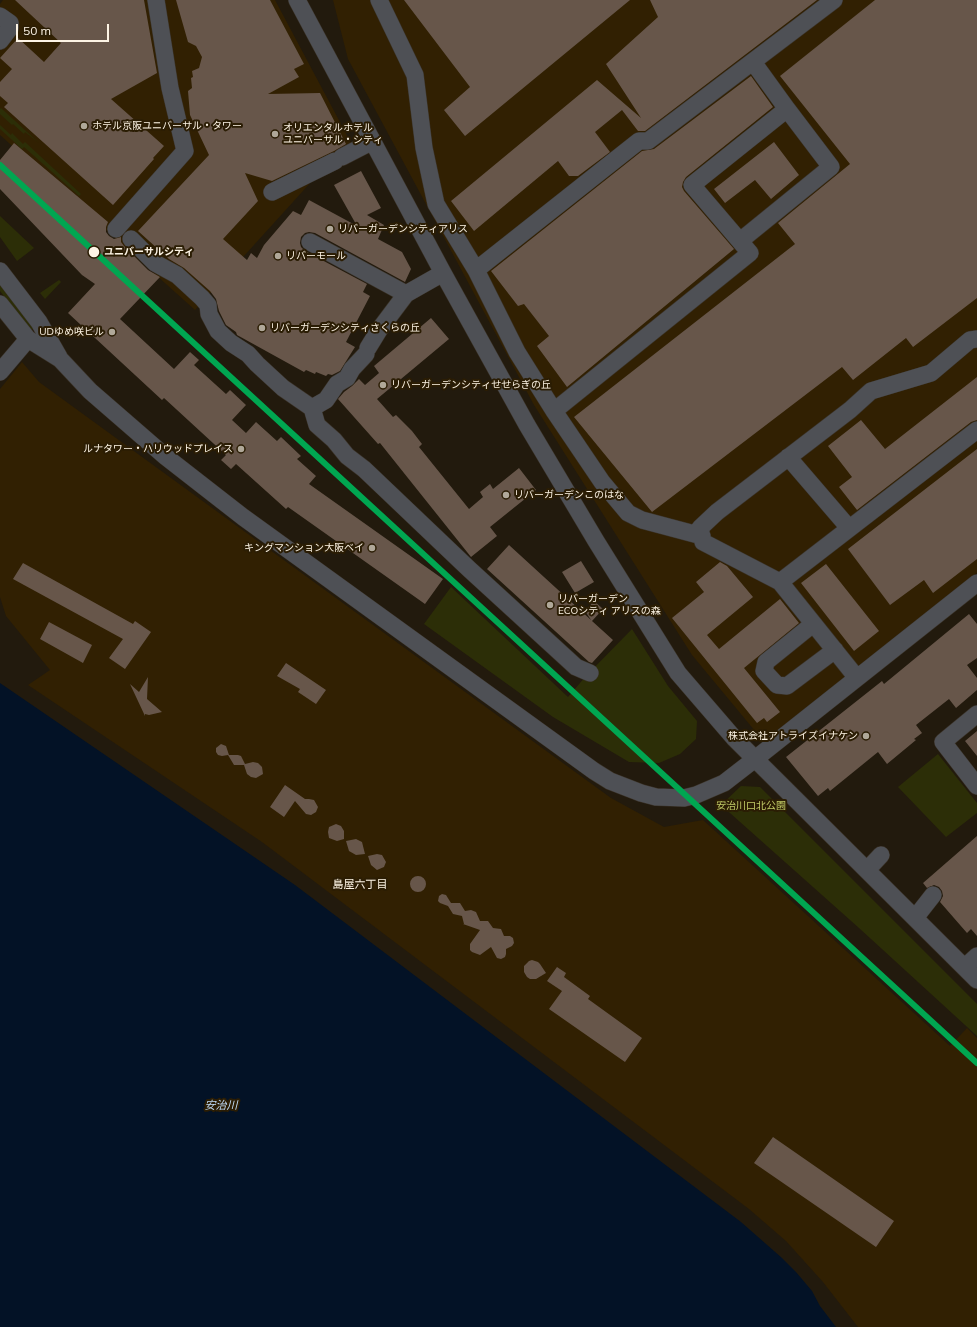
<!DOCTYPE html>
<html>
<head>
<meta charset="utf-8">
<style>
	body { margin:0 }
	#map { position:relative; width:977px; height:1327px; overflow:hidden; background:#221a0d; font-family:Mulish,sans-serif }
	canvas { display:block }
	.scale { position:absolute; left:16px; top:24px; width:93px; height:18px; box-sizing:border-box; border:2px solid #fdf4e5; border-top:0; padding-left:5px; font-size:12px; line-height:14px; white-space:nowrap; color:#fdf4e5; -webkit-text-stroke:3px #2b1d04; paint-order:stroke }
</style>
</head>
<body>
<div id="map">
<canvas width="977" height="1327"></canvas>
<div class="scale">50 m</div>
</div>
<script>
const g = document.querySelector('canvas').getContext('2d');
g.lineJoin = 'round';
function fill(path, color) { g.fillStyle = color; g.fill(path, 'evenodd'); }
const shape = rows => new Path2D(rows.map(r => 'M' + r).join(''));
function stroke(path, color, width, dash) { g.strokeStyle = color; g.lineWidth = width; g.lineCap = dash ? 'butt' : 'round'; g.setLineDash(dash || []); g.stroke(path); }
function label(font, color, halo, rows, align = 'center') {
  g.font = font + ' Mulish,"Noto Sans JP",sans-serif'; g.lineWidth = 4; g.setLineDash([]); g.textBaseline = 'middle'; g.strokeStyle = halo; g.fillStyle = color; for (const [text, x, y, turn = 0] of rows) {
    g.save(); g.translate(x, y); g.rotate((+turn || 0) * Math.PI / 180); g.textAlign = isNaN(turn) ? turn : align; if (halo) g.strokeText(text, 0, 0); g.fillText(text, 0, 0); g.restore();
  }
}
fill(shape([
	[3,0,275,0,358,156,312,181,195,310,0,135,0,4],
	[333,0,977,0,977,573,773,734,755,731,692,655,534,405,348,59],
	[22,362,39,382,611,798,664,827,703,820,950,1046,967,1028,977,1038,977,1327,858,1327,823,1282,786,1241,749,1209,262,842,28,685,50,670,6,616,0,597,0,389]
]), '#312002');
fill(shape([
	[1,108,39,143,25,132,24,134,13,124,12,125,0,114,0,109],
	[0,125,11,135,12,133,23,144,25,142,81,194,79,196,24,147,22,149,0,129],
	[0,216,34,248,17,261,0,237],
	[0,280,34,327,32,330,29,329,0,291],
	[59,280,61,282,45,299,40,293],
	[451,587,568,697,586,676,632,629,668,686,697,721,696,739,680,754,659,763,629,762,553,717,424,624],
	[938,754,977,803,977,813,946,837,898,787],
	[741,786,760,787,977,1004,977,1036,859,928,721,805]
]), '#2c2e07');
fill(shape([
	[0,683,295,885,741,1222,782,1258,796,1272,812,1291,820,1306,836,1327,0,1327]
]), '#031226');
fill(shape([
	[15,0,144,0,157,73,111,99,164,146,153,158,154,159,113,205,4,107,8,103,0,96,0,82,12,69,0,58,18,38,44,62,61,43],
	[176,0,270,0,304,64,294,69,299,77,268,94,320,93,346,144,334,151,272,181,245,173,258,201,223,239,247,260,251,253,257,258,264,245,293,211,301,215,309,200,357,226,334,185,361,171,381,208,367,215,384,225,378,239,402,252,411,269,405,282,315,233,309,232,305,233,301,237,300,243,301,247,305,251,367,284,363,292,370,296,346,342,355,347,340,371,332,375,328,374,326,376,316,372,315,374,306,370,304,372,237,335,236,332,226,325,219,311,216,299,210,291,184,268,169,259,138,231,209,155,190,115,188,91,192,88,191,78,193,77,192,71,199,68,202,57,196,46,188,42],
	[404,0,630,0,465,136,444,110,470,87],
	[650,0,817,0,645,131,638,131,622,110,595,132,610,152,578,176,569,176,558,161,474,231,451,201,597,80,641,118,606,64,658,17],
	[875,0,977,0,977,298,913,347,906,338,853,380,842,367,652,512,574,417,795,244,778,223,850,164,780,76],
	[751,76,773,107,686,177,683,182,682,187,684,191,734,249,567,387,537,346,549,336,524,304,518,306,491,271,642,151,654,149],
	[774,142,799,175,771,199,755,180,725,203,714,189],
	[14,143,108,222,106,227,106,232,109,236,114,239,121,237,121,242,124,246,148,270,160,277,120,319,174,369,190,352,199,360,194,365,226,394,230,390,246,405,232,420,246,433,256,422,277,441,281,437,301,456,297,459,316,476,309,484,443,579,425,604,288,507,286,509,236,464,231,469,221,460,226,455,164,398,162,400,68,313,95,284,82,275,0,189,0,160],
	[431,318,449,339,377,399,393,417,396,415,412,431,422,444,419,447,469,509,483,497,480,492,490,484,493,489,519,468,536,490,490,527,497,536,471,557,380,443,378,444,338,399,344,392,352,386,359,379,365,385,379,373,374,366],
	[977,377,977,420,971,422,857,510,839,487,852,477,828,446,861,420,885,449],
	[977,449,977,559,933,593,924,580,890,605,848,549],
	[509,545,591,620,585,611,594,601,603,609,592,621,613,640,592,663,589,662,487,569],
	[581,561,594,582,575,593,562,572],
	[720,562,727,566,753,597,707,635,719,649,780,599,799,623,744,668,780,712,767,722,764,718,757,723,672,618,704,592,696,582],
	[23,563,133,624,135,621,151,632,125,669,109,658,123,639,13,579],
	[826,564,879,631,854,651,801,583],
	[969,614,977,624,977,658,967,665,977,678,977,690,956,708,949,699,916,725,922,733,914,739,916,740,887,764,878,752,830,791,828,788,818,796,786,757,882,681,884,684],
	[49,622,92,645,83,663,40,639],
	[286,663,326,690,316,704,298,692,300,689,277,676],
	[148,677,147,699,162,712,149,715,145,714,145,716,130,684,139,692],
	[977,731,977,756,965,741],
	[221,744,226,746,229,755,238,755,241,756,245,764,253,762,258,763,262,767,263,774,256,778,251,777,247,774,244,765,234,765,228,755,222,756,218,755,216,752,216,748],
	[285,785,305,799,309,799,314,800,318,807,316,812,311,815,306,814,295,801,284,817,270,807],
	[336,824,341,826,344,831,344,839,337,841,329,838,328,832,329,827],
	[977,836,977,936,971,929,967,933,940,902,943,896,942,891,939,887,934,885,927,888,923,883],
	[356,839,362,842,365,854,356,855,349,851,346,841],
	[377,854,382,855,386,862,384,867,377,870,371,865,368,856],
	'410 884a8 8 0 1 1 16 0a8 8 0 1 1-16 0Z',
	[442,894,446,895,451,903,460,903,465,911,471,910,476,912,480,921,488,921,493,928,501,929,504,936,510,936,513,938,514,943,512,946,506,949,506,954,505,957,501,959,497,958,491,947,480,955,472,952,470,950,470,944,480,930,463,924,464,924,462,916,453,914,448,906,440,903,438,901,439,896],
	[532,960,538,962,540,964,546,973,536,979,530,979,527,977,524,972,524,966,529,961],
	[557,967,566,973,564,977,590,996,588,999,642,1038,625,1062,549,1009,562,991,547,981],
	[773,1137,894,1221,876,1247,754,1163]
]), '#67564a');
const minor = shape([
	[297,0,443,273,527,425,596,541,678,673,734,738,977,980],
	[379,0,415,75,424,148,436,204,476,270,517,352,554,411,602,482,628,513,642,520,702,536],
	[0,16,10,23,10,28,0,41],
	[753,62,787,109],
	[342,157,373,141],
	[272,192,335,161],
	[116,229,185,151,170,88,156,0],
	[131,239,155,263,177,275,202,298,208,305,209,314,218,331,231,343,248,354,257,364,283,388,312,408,317,425,334,440,347,456,364,469,469,569,576,667,590,673],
	[310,242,406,294],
	[476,270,639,141,648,141,834,0],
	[0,271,39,322,59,357],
	[0,304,28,339,60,359,90,391,166,457,243,517,594,771,610,781,641,793,656,797,684,798,696,795,724,783,755,759,977,583],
	[368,348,379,330,406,294,443,273],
	[0,372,28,339],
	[312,408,326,400,337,384,347,378,352,369,366,354],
	[554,411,750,253,692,185,787,109,831,167,740,241],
	[788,457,849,528],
	[780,582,977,430],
	[813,624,766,662,764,671,777,685,787,686,835,650],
	[857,678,780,582,703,542,700,528,717,512,850,410,871,391,931,373,970,340,977,339],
	[977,714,943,742,977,786],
	[867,870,881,855],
	[915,918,933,895],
	[965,967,977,956]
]);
stroke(minor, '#3b3329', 18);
stroke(minor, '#4e5055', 17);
stroke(shape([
	[0,165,977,1063]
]), '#00a651', 6);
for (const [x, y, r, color] of [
	[84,126,4,"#b0a899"],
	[275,134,4,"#b0a899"],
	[330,229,4,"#b0a899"],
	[94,252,6,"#fdf4e5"],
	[278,256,4,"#b0a899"],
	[262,328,4,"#b0a899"],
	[112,332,4,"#b0a899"],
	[383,385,4,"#b0a899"],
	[241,449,4,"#b0a899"],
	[506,495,4,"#b0a899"],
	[372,548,4,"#b0a899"],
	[550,605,4,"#b0a899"],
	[866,736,4,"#b0a899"]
]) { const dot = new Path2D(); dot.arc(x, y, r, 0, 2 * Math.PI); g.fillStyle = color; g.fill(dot); stroke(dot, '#2b1d04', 1.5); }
label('10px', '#fdf4e5', '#2b1d04', [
	["ホテル京阪ユニバーサル・タワー",92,126],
	["オリエンタルホテル",283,128],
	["ユニバーサル・シティ",283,140],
	["リバーガーデンシティアリス",338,229],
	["リバーモール",286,256],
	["リバーガーデンシティさくらの丘",270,328],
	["UDゆめ咲ビル",104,332,"right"],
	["リバーガーデンシティせせらぎの丘",391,385],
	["ルナタワー・ハリウッドプレイス",233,449,"right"],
	["リバーガーデンこのはな",514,495],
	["キングマンション大阪ベイ",364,548,"right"],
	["リバーガーデン",558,599],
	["ECOシティ アリスの森",558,611],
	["株式会社アトライズイナケン",858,736,"right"]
], 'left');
label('bold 10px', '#fdf4e5', '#2b1d04', [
	["ユニバーサルシティ",104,252]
], 'left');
label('10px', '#c2cc67', '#2b1d04', [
	["安治川口北公園",751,806]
]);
label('11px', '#fdf4e5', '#2b1d04', [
	["島屋六丁目",360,885]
]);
label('italic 11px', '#c2defb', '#2b1d04', [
	["安治川",221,1106]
]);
</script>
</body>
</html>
